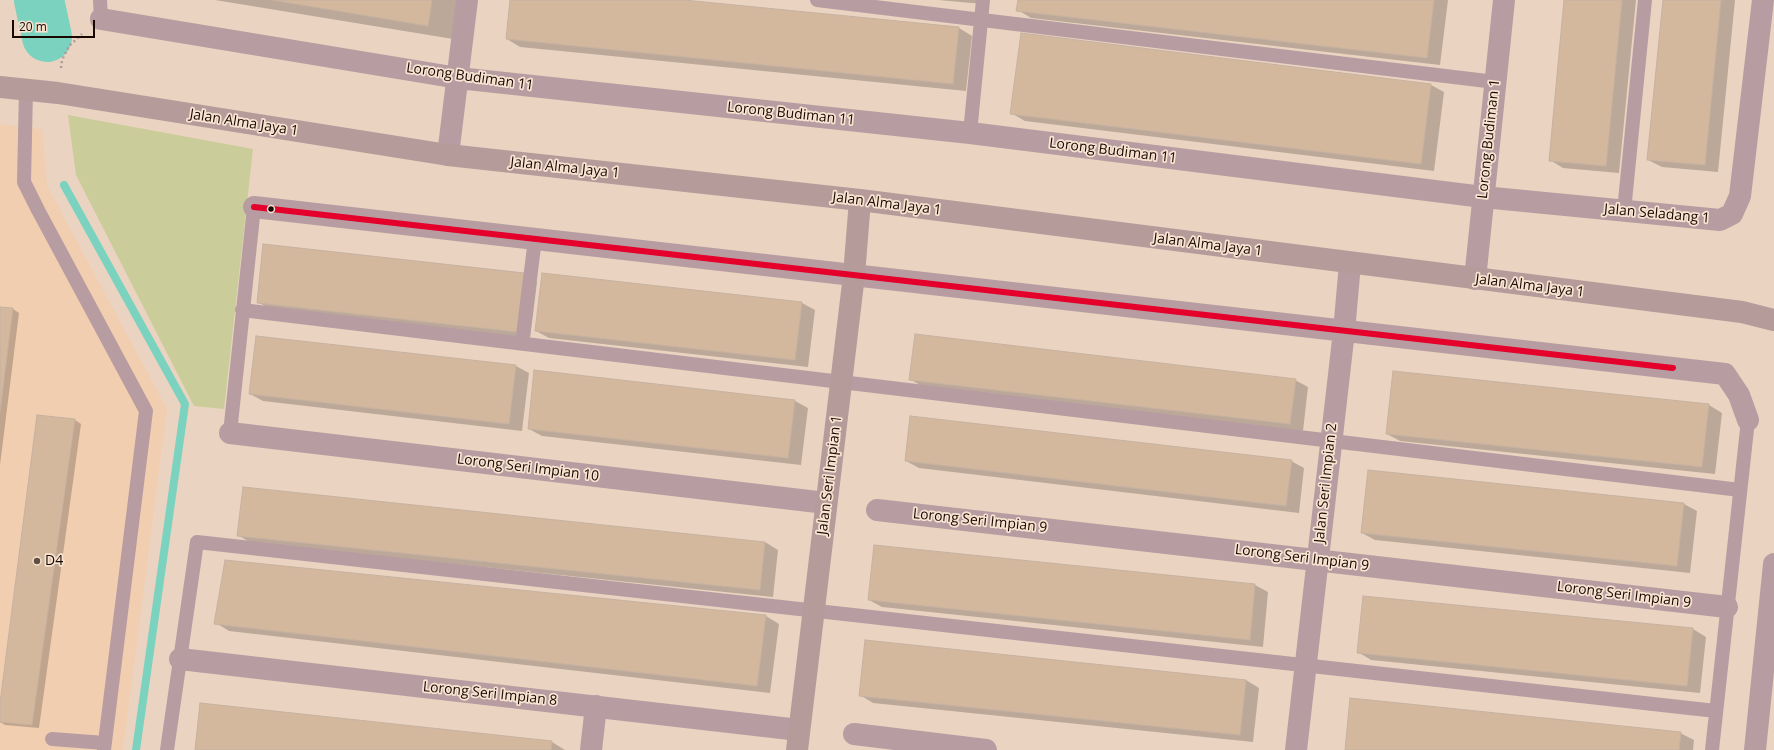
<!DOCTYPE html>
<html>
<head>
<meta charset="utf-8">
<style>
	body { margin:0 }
	#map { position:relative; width:1774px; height:750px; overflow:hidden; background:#ead3c0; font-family:"Open Sans",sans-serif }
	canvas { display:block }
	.scale { position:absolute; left:12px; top:20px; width:83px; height:18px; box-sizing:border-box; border:2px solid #190800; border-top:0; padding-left:5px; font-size:12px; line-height:14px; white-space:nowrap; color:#190800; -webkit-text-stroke:3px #f9e4d2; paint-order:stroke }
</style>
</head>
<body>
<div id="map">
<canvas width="1774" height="750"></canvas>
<div class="scale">20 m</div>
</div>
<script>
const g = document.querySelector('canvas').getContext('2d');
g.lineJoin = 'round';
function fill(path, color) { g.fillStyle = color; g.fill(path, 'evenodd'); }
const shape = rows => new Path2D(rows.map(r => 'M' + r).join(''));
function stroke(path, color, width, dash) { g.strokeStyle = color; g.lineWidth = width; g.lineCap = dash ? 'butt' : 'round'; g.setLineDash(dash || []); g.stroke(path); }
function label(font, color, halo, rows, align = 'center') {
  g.font = font + ' "Open Sans",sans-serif'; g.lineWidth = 3.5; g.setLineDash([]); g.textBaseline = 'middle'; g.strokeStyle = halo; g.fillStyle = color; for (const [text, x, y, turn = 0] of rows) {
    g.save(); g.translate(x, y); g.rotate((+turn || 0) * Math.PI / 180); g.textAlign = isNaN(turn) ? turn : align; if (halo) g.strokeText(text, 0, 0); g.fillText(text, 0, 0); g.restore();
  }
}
fill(shape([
	[0,124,42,129,47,186,167,409,123,750,0,750]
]), '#f2ceb0');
fill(shape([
	[68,115,253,149,224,409,194,406,76,175]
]), '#cacc9a');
fill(shape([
	[215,0,457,0,453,39],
	[511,0,674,0,959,28,972,36,966,91,520,47,507,39],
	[938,0,984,0,983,4],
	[1019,0,1448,0,1440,65,1031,18,1018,10],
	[1565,0,1636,0,1619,173,1563,168,1550,160],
	[1664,0,1735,0,1718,172,1662,167,1648,160],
	[1431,85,1444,92,1434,171,1025,121,1011,113],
	[524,274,537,282,530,339,271,310,258,302],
	[543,274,802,303,815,310,808,367,549,338,536,331],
	[0,308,13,309,19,313,0,465],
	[516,366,529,373,522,431,263,401,250,394],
	[910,379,1295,380,1308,387,1303,431,923,387],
	[795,401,808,408,801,465,542,436,529,429],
	[1709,405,1722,413,1715,474,1400,441,1387,434],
	[75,420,81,424,39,728,5,725,0,722,0,711],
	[906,461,1291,461,1304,468,1299,513,919,468],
	[1369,471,1684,504,1697,511,1690,573,1375,540,1362,533],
	[238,535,765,542,778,550,773,597,251,543],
	[875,546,1255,585,1268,592,1263,647,882,607,869,600],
	[226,562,766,616,779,624,770,693,229,631,216,623],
	[1364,597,1693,629,1706,637,1700,693,1371,660,1358,652],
	[1246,680,1259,688,1253,742,873,703,860,695],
	[1680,733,1694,740,1693,750,1346,750],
	[552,742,565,750,196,750]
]), '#0003');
stroke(shape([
	[64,185,185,404,136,750]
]), '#7bd2bf', 8);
stroke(shape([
	[39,0,47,37]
]), '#7bd2bf', 50);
const building = shape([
	[272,0,432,0,428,26,272,0],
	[510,0,684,0,959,27,953,84,506,39,510,0],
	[1018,0,1434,0,1427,58,1016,11,1018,0],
	[1564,0,1622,0,1606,166,1549,161,1564,0],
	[1663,0,1721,0,1705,165,1647,160,1663,0],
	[1021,33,1431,84,1421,164,1010,114,1021,33],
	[263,244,524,273,517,332,257,303,263,244],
	[542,273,802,302,795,360,535,331,542,273],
	[0,307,13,308,0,412,0,307],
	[915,334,1296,379,1290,424,909,380,915,334],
	[256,336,516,365,509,424,249,394,256,336],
	[534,370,795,400,788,458,528,429,534,370],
	[1393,371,1709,404,1702,467,1386,434,1393,371],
	[37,415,75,419,32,725,0,722,0,703,37,415],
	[910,416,1292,460,1286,506,905,461,910,416],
	[1368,470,1684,503,1677,566,1361,533,1368,470],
	[243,487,765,542,760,590,237,536,243,487],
	[874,545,1255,584,1250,640,868,600,874,545],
	[225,560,766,615,757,686,214,624,225,560],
	[1363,596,1693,628,1687,686,1357,653,1363,596],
	[865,640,1246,680,1240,735,859,696,865,640],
	[1350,698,1681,732,1679,750,1345,750,1350,698],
	[200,703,552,741,551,750,195,750,200,703]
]);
fill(building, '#d3b89e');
stroke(building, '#c6b1a1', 1);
stroke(shape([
	[61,68,62,60,69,46,82,34]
]), '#ae9a98', 2.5, [2, 3]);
stroke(shape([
	[100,0,101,19],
	[817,0,1495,82],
	[26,90,24,182,38,210,146,411,104,750],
	[970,133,983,0],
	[1624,211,1645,0],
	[242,310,1740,490],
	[522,343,535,239],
	[230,433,254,207],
	[52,739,105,743],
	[167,750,197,542,1716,711],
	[1712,750,1748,420]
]), '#b79da1', 14);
stroke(shape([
	[101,19,458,78,970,133,1483,197,1720,220,1732,214,1740,196,1763,0],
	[448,155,467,0],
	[254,207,1725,374,1739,395,1748,420],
	[1475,279,1504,0],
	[230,433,826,503],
	[877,510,1727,607],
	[180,659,799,730],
	[854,734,986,750],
	[591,750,596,706],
	[1296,750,1344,331,1350,264],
	[1755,750,1774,564]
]), '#b79da1', 22);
stroke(shape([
	[0,87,58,93,448,155,860,200,1742,312,1774,320],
	[797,750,854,275,860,200]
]), '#b69b9b', 22);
stroke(shape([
	[254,207,1673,368]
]), '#e4002b', 6);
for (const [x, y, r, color] of [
	[271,209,3.5,"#190800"],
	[37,561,4,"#624f43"]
]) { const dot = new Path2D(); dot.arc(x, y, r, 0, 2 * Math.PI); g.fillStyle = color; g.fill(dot); stroke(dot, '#f9e4d2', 1.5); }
label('14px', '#190800', '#f9e4d2', [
	["Lorong Budiman 11",470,77,8],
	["Lorong Budiman 11",791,114,6],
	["Jalan Alma Jaya 1",244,123,9],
	["Lorong Budiman 1",1489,139,-84],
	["Lorong Budiman 11",1113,151,7],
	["Jalan Alma Jaya 1",565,168,6],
	["Jalan Alma Jaya 1",887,204,7],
	["Jalan Seladang 1",1657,214,5],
	["Jalan Alma Jaya 1",1208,245,7],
	["Jalan Alma Jaya 1",1530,286,7],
	["Lorong Seri Impian 10",528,468,7],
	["Jalan Seri Impian 1",830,475,-83],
	["Jalan Seri Impian 2",1326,483,-84],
	["Lorong Seri Impian 9",980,521,6],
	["Lorong Seri Impian 9",1302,558,7],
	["Lorong Seri Impian 9",1624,595,7],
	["Lorong Seri Impian 8",490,694,6]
]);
label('14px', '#190800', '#f9e4d2', [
	["D4",45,561]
], 'left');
</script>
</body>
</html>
